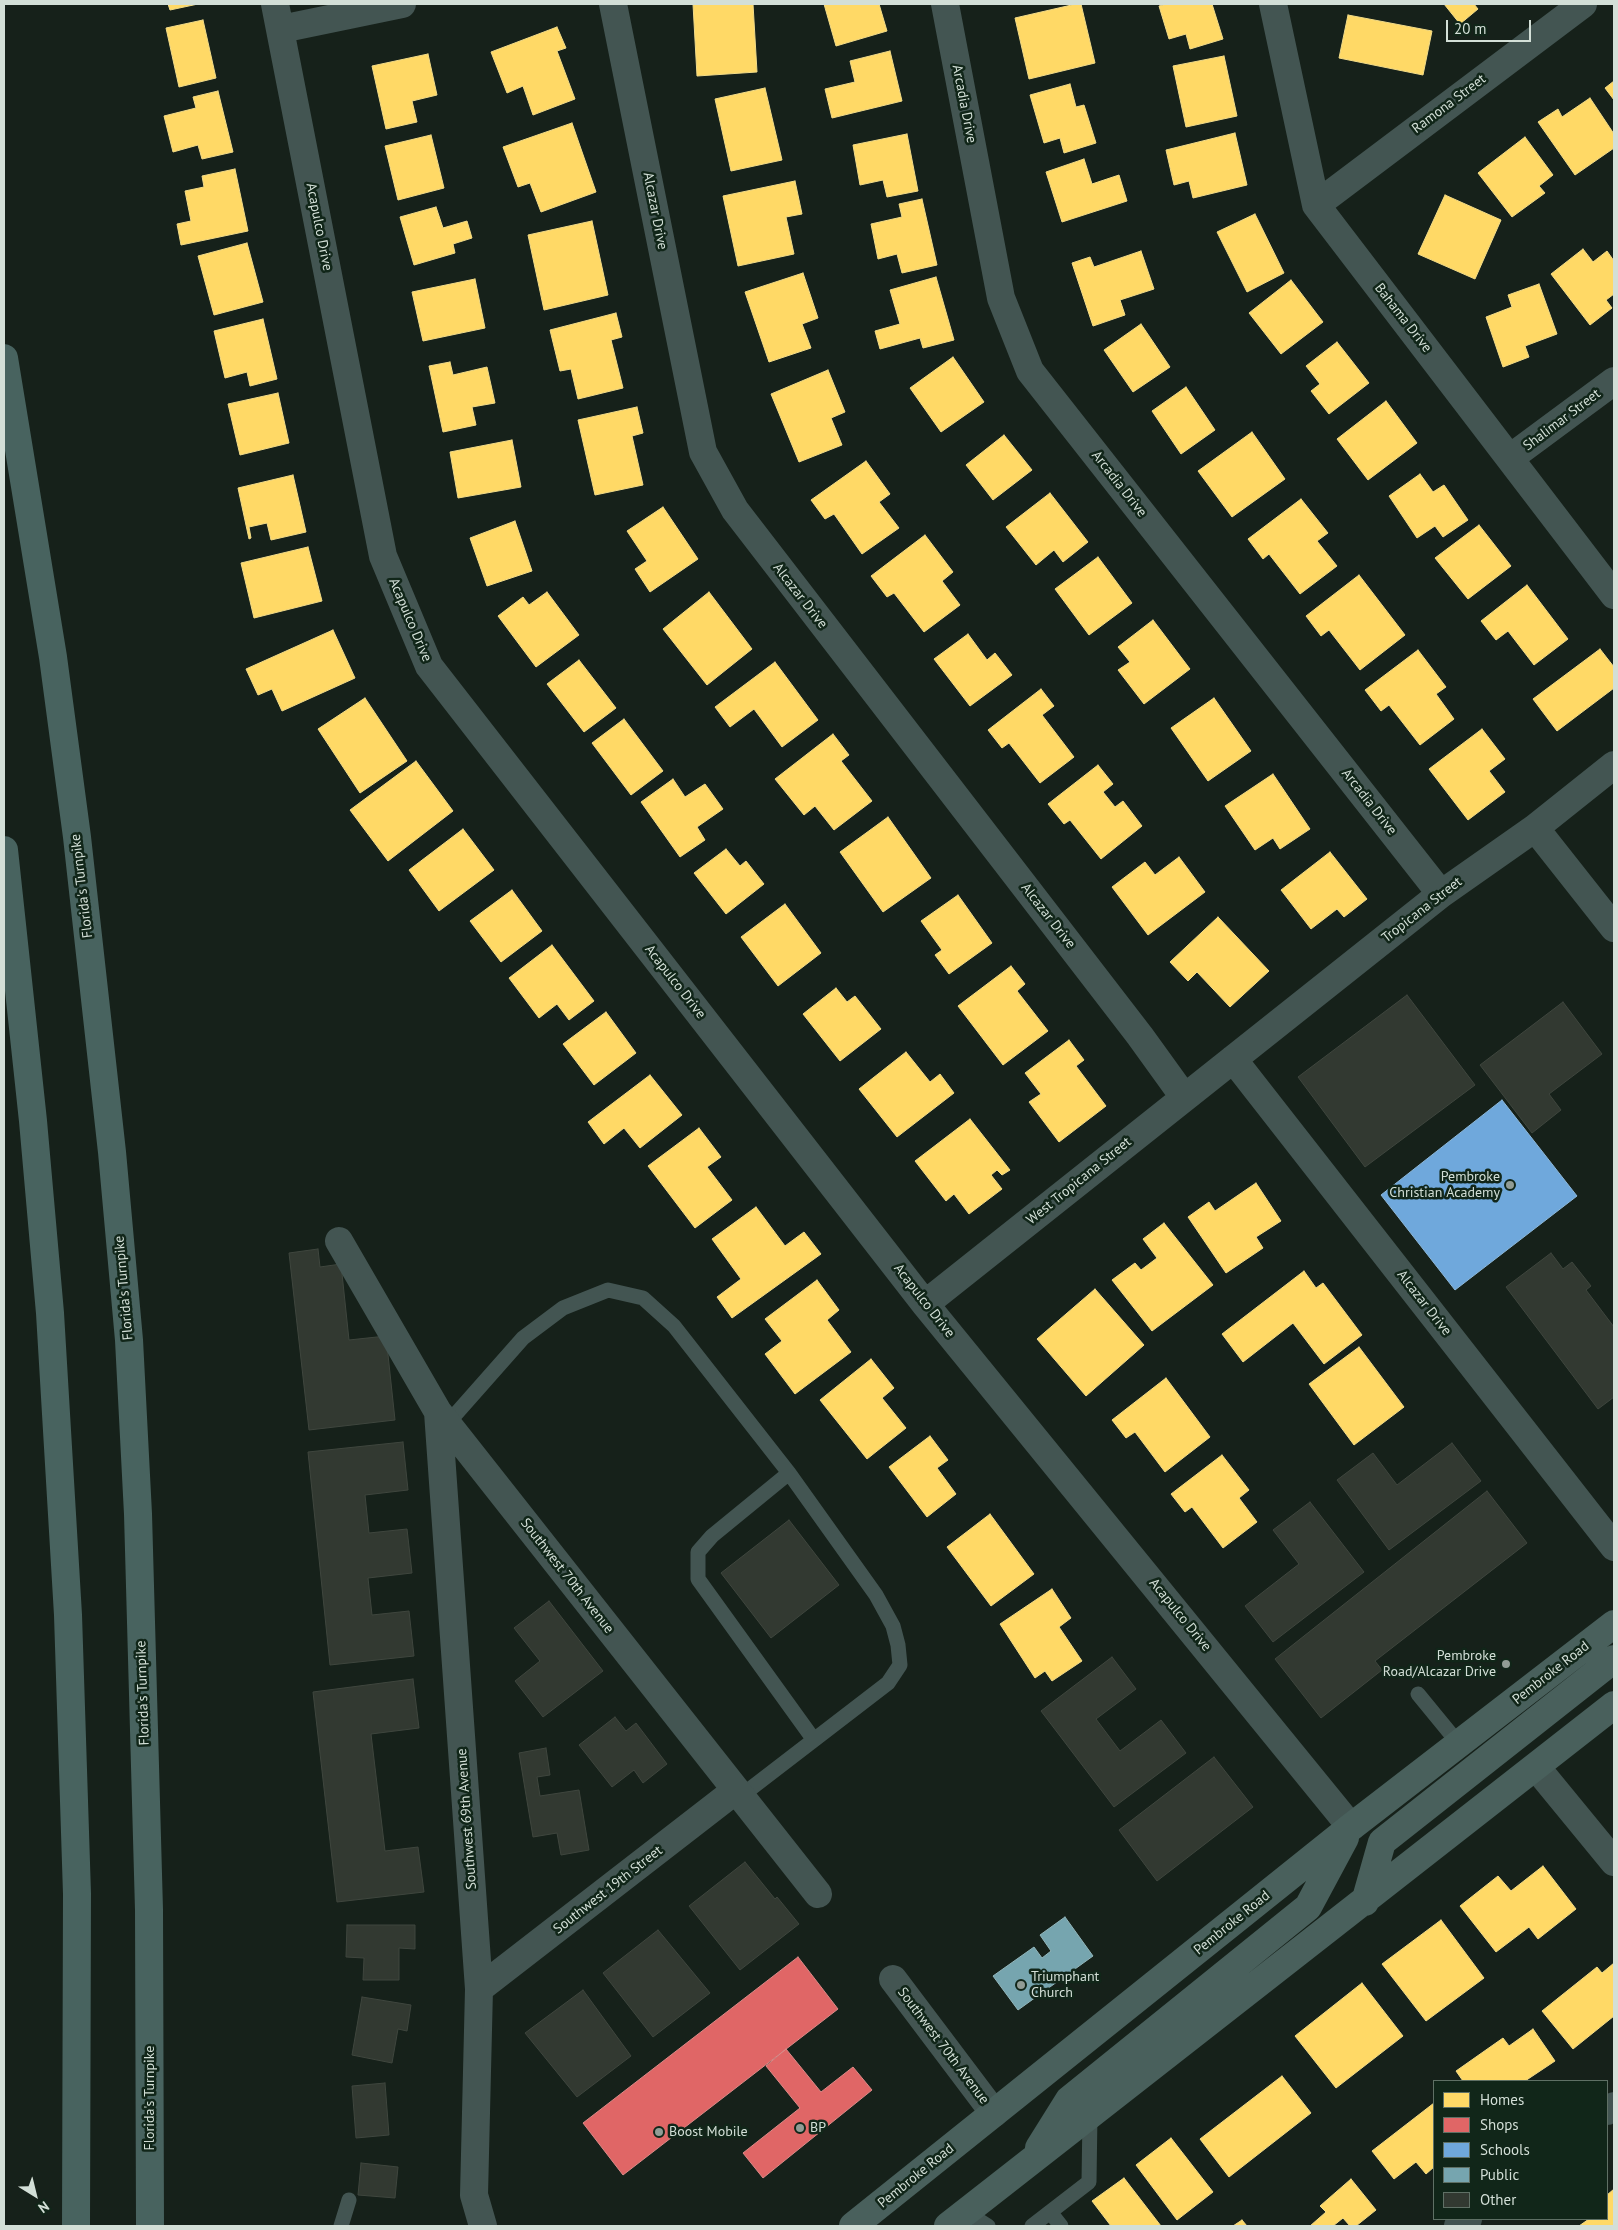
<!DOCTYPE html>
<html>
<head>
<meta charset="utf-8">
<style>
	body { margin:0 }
	#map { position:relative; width:1618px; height:2230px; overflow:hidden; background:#16211a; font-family:"PT Sans",sans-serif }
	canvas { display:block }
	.frame { position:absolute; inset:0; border:5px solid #d3dfd7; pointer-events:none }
	.legend { position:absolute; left:1433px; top:2080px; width:175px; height:140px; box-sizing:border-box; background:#112619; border:1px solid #5f7065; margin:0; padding:6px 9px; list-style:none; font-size:15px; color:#d3dfd7 }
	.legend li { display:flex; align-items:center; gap:10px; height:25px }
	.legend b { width:25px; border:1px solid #5f7065 }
	.north { position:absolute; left:10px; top:2170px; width:50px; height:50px; -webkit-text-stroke:4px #112619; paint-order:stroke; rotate:144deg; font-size:14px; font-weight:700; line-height:20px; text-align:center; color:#d3dfd7 }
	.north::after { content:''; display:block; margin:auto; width:18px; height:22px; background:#d3dfd7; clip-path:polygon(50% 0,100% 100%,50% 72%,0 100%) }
	.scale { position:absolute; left:1446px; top:20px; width:85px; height:22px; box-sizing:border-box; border:2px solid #d3dfd7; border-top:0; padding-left:6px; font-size:15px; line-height:18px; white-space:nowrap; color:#d3dfd7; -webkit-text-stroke:4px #112619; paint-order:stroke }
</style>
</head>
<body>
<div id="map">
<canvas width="1618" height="2230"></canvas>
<div class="frame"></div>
<ul class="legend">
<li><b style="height:14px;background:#ffd966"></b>Homes</li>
<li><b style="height:14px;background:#e06666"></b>Shops</li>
<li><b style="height:14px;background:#6fa8dc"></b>Schools</li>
<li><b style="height:14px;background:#76a5af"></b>Public</li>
<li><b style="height:14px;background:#323931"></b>Other</li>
</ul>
<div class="north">N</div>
<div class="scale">20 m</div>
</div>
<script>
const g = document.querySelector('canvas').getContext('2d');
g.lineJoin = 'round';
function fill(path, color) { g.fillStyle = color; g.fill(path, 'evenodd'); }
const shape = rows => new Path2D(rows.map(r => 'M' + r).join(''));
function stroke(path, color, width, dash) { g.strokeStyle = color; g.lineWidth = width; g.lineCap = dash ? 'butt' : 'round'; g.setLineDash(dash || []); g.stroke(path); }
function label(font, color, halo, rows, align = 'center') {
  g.font = font + ' "PT Sans",sans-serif'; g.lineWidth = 5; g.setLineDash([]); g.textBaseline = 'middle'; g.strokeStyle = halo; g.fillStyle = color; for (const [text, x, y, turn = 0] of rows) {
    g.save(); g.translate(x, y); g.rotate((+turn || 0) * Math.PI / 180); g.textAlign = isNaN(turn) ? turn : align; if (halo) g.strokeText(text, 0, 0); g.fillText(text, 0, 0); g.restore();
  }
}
const homes = shape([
	[168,4,198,4,170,10,168,4],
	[693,4,753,4,757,72,697,76,693,4],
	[824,4,879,4,887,31,836,46,824,4],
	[1076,4,1081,4,1095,63,1029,79,1015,18,1076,4],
	[1167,4,1212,4,1223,39,1190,49,1186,34,1169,39,1159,6,1167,4],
	[1444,4,1474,4,1478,9,1460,24,1444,4],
	[1348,15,1432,31,1423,75,1339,58,1348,15],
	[203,20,216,78,179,87,166,28,203,20],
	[557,27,566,48,557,51,575,99,533,115,523,86,507,93,491,52,557,27],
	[890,51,902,101,832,118,825,89,855,82,850,61,890,51],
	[428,54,437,95,412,101,417,122,386,129,372,66,428,54],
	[1224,56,1237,116,1186,127,1173,66,1224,56],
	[1614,81,1614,100,1605,88,1614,81],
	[1070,84,1076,107,1084,105,1096,143,1064,153,1060,138,1044,143,1030,95,1070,84],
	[765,88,782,160,731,171,715,99,765,88],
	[218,91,233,152,202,159,198,145,173,152,164,116,196,108,193,97,218,91],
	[1590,98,1614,134,1614,148,1575,175,1538,122,1558,109,1562,117,1590,98],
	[572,123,596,192,541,212,530,183,518,187,503,147,572,123],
	[1235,133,1247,185,1193,198,1189,181,1174,185,1166,150,1235,133],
	[907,134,918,191,887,197,883,180,860,185,853,145,907,134],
	[431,135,444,188,398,200,385,146,431,135],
	[1525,137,1553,175,1539,186,1545,193,1512,217,1478,173,1525,137],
	[1084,159,1092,184,1119,175,1127,201,1062,222,1046,172,1084,159],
	[235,169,248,231,181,245,177,224,191,221,185,191,204,187,202,176,235,169],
	[795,181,802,214,786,217,794,254,738,266,723,196,795,181],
	[1445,195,1501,220,1475,279,1418,254,1445,195],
	[922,199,937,265,902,273,897,254,878,259,871,224,902,217,899,204,922,199],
	[436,207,443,228,467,221,472,238,453,244,455,253,414,265,400,217,436,207],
	[1255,214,1284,273,1247,292,1217,232,1255,214],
	[592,221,608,295,544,310,528,235,592,221],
	[247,243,263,302,214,315,198,256,247,243],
	[1583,249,1593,262,1607,251,1614,261,1614,294,1606,300,1612,308,1590,325,1551,274,1583,249],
	[1141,251,1154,289,1120,300,1125,315,1093,326,1072,263,1090,257,1094,267,1141,251],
	[803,273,818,318,802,324,811,348,769,362,745,292,803,273],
	[936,277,954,340,923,348,920,338,880,349,875,331,900,324,890,290,936,277],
	[475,279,485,328,423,341,412,292,475,279],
	[1291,280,1323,322,1281,354,1249,313,1291,280],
	[1539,284,1557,334,1525,346,1529,357,1503,367,1486,317,1512,307,1508,295,1539,284],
	[616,313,622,337,611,340,623,388,578,399,571,369,560,371,550,330,616,313],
	[263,319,277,379,250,386,247,372,225,378,214,331,263,319],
	[1141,324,1170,367,1133,392,1104,350,1141,324],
	[1337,342,1369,383,1329,414,1311,391,1320,384,1306,366,1337,342],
	[953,357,984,402,941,432,910,388,953,357],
	[450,362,453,375,487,367,495,403,472,407,476,425,443,432,429,366,450,362],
	[828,370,845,412,831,418,842,445,799,462,771,394,828,370],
	[1186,387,1215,430,1181,454,1152,411,1186,387],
	[278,393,289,443,240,455,228,404,278,393],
	[1386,401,1417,443,1368,480,1337,439,1386,401],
	[637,407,643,433,632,436,643,485,595,495,578,420,637,407],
	[1252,432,1285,479,1232,517,1198,471,1252,432],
	[1004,435,1032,470,993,500,966,465,1004,435],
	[512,440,521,487,458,498,450,452,512,440],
	[866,461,890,494,879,502,899,528,862,554,834,514,825,519,811,500,866,461],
	[1420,474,1433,492,1444,485,1468,520,1443,537,1435,526,1417,538,1389,496,1420,474],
	[293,475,306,532,271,540,267,523,249,527,251,538,249,539,238,488,293,475],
	[1050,493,1088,542,1063,562,1054,550,1036,565,1006,527,1050,493],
	[1301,499,1328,533,1317,541,1337,566,1300,594,1269,554,1263,559,1248,539,1301,499],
	[663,507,698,559,650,592,635,569,647,561,627,531,663,507],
	[515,521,532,571,487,586,470,538,515,521],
	[1479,525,1511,566,1468,599,1435,558,1479,525],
	[925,535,953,572,942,581,960,605,924,632,894,593,887,597,871,576,925,535],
	[308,547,322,601,254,618,241,563,308,547],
	[1098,557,1132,603,1089,635,1055,589,1098,557],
	[1359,575,1405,635,1360,670,1329,630,1321,636,1306,616,1359,575],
	[1527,585,1568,639,1534,665,1508,631,1496,640,1481,621,1527,585],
	[547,592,579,635,536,667,498,616,523,597,529,605,547,592],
	[709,592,752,649,707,685,663,629,709,592],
	[1153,620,1190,669,1144,704,1118,670,1130,662,1118,647,1153,620],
	[333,630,355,678,282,711,272,689,258,695,246,669,333,630],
	[968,634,987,660,995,653,1012,675,970,706,934,659,968,634],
	[1600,649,1614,667,1614,688,1557,731,1533,699,1600,649],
	[1418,650,1446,687,1436,694,1454,719,1420,745,1389,705,1381,711,1365,690,1418,650],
	[579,660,616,708,584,732,547,684,579,660],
	[775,662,818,720,782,747,754,709,730,727,715,707,775,662],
	[1041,689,1054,706,1042,715,1074,757,1040,783,1009,743,1002,748,988,730,1041,689],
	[365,698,407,761,360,793,318,729,365,698],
	[1214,698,1251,751,1208,781,1171,728,1214,698],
	[624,719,663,771,631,795,592,743,624,719],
	[1482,729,1505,759,1489,771,1505,792,1468,820,1429,769,1482,729],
	[833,734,849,755,841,761,872,801,834,830,815,806,804,815,775,779,833,734],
	[416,761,453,811,388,861,350,810,416,761],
	[1098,765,1113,784,1103,792,1115,807,1123,801,1142,826,1101,859,1070,820,1064,824,1048,804,1098,765],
	[1273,774,1310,829,1280,849,1273,838,1255,850,1225,806,1273,774],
	[673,779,685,797,705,784,723,809,697,827,705,840,680,857,641,802,673,779],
	[888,817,931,878,883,912,840,852,888,817],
	[463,829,494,870,439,911,409,870,463,829],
	[726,849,740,866,746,861,764,884,726,914,694,873,726,849],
	[1330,852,1367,899,1344,917,1337,909,1311,929,1281,890,1330,852],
	[1179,857,1205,892,1148,935,1112,887,1145,862,1155,875,1179,857],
	[512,890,542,931,501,962,470,921,512,890],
	[958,895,992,943,949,974,935,955,942,950,921,921,958,895],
	[785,904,821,953,778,986,741,937,785,904],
	[1218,917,1269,971,1230,1007,1197,972,1188,981,1170,962,1218,917],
	[552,945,594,1001,569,1020,557,1004,539,1018,509,978,552,945],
	[1011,966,1025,984,1017,991,1048,1031,1003,1065,958,1006,1011,966],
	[836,988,847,1002,855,996,881,1029,840,1061,803,1014,836,988],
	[606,1012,636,1053,594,1085,563,1044,606,1012],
	[1069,1040,1084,1060,1076,1066,1106,1106,1059,1142,1029,1102,1041,1094,1025,1073,1069,1040],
	[906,1052,930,1082,940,1074,954,1093,897,1137,859,1089,906,1052],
	[650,1075,682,1115,640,1148,624,1128,604,1144,588,1122,650,1075],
	[970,1119,1010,1170,1002,1175,997,1170,991,1175,1002,1189,969,1214,954,1194,946,1201,915,1161,970,1119],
	[699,1128,721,1157,707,1167,732,1200,695,1228,648,1166,699,1128],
	[1256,1183,1281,1221,1256,1237,1263,1248,1226,1273,1188,1217,1209,1202,1215,1211,1256,1183],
	[756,1207,785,1246,804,1232,821,1254,732,1318,717,1297,741,1279,712,1239,756,1207],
	[1164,1223,1213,1285,1152,1331,1112,1280,1135,1263,1141,1270,1157,1258,1143,1239,1164,1223],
	[1304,1271,1316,1288,1323,1283,1362,1335,1324,1364,1293,1323,1243,1362,1222,1334,1304,1271],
	[817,1280,839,1310,827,1320,851,1352,795,1394,765,1354,782,1341,765,1319,817,1280],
	[1095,1289,1144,1345,1086,1396,1037,1339,1095,1289],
	[1359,1347,1404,1407,1354,1445,1309,1384,1359,1347],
	[871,1359,894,1388,882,1398,906,1428,867,1459,820,1400,871,1359],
	[1166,1378,1210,1437,1165,1472,1135,1432,1126,1438,1112,1420,1166,1378],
	[930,1436,948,1460,937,1468,956,1494,927,1517,889,1467,930,1436],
	[1222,1455,1249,1490,1239,1498,1257,1522,1223,1548,1192,1507,1185,1512,1171,1494,1222,1455],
	[990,1514,1034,1574,991,1606,947,1547,990,1514],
	[1052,1589,1071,1618,1059,1627,1082,1661,1052,1681,1045,1671,1035,1678,1000,1624,1052,1589],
	[1543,1866,1576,1909,1538,1939,1529,1927,1496,1952,1460,1906,1498,1876,1511,1891,1543,1866],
	[1441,1920,1484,1978,1426,2021,1382,1964,1441,1920],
	[1614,1963,1614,2016,1573,2049,1542,2011,1597,1967,1602,1973,1614,1963],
	[1362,1983,1403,2036,1336,2088,1295,2036,1362,1983],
	[1533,2029,1555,2061,1525,2081,1463,2081,1456,2071,1503,2038,1509,2046,1533,2029],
	[1282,2076,1311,2113,1229,2177,1200,2139,1282,2076],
	[1434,2103,1434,2167,1426,2174,1416,2162,1394,2179,1372,2151,1434,2103],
	[1171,2138,1213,2192,1177,2220,1136,2165,1171,2138],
	[1124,2178,1161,2226,1111,2226,1092,2201,1124,2178],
	[1351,2179,1376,2210,1356,2226,1350,2226,1343,2218,1333,2226,1310,2226,1326,2212,1320,2206,1351,2179],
	[1614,2189,1614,2226,1579,2226,1589,2219,1607,2219,1607,2195,1614,2189],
	[1242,2220,1247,2226,1233,2226,1242,2220]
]);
fill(homes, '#ffd966');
stroke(homes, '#f2db88', 1);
const shops = shape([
	[798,1957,838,2009,623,2175,583,2123,798,1957],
	[786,2049,821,2092,853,2067,872,2090,763,2178,743,2153,800,2108,766,2066,786,2049]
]);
fill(shops, '#e06666');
stroke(shops, '#dc8a88', 1);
const schools = shape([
	[1502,1100,1577,1196,1455,1290,1381,1195,1502,1100]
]);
fill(schools, '#6fa8dc');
stroke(schools, '#8db8da', 1);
const public = shape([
	[1065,1917,1093,1956,1018,2010,993,1976,1034,1947,1042,1958,1051,1951,1040,1935,1065,1917]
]);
fill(public, '#76a5af');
stroke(public, '#92b6bb', 1);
const building = shape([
	[1407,995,1475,1085,1365,1167,1298,1077,1407,995],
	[1563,1002,1602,1054,1549,1094,1561,1110,1532,1133,1480,1065,1563,1002],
	[318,1249,320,1267,341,1264,349,1340,386,1336,395,1420,309,1430,289,1253,318,1249],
	[1551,1253,1563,1269,1572,1262,1591,1286,1586,1290,1614,1327,1614,1397,1598,1409,1506,1287,1551,1253],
	[403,1442,408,1490,365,1495,369,1533,407,1529,412,1573,368,1578,372,1615,409,1611,414,1656,330,1665,308,1452,403,1442],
	[1452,1443,1481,1481,1389,1550,1337,1480,1373,1453,1397,1485,1452,1443],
	[1487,1491,1527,1543,1375,1661,1382,1670,1321,1718,1275,1659,1487,1491],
	[1310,1502,1364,1572,1273,1642,1245,1606,1299,1564,1273,1530,1310,1502],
	[789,1520,839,1585,771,1638,721,1573,789,1520],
	[549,1601,603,1671,543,1717,515,1681,540,1661,514,1628,549,1601],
	[1112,1657,1136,1689,1096,1719,1120,1751,1161,1720,1186,1753,1114,1807,1041,1711,1112,1657],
	[413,1679,419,1728,371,1734,385,1851,418,1847,424,1892,337,1902,313,1692,413,1679],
	[615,1717,626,1731,636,1723,667,1764,643,1783,634,1770,612,1787,579,1745,615,1717],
	[546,1748,550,1775,537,1777,540,1796,579,1790,589,1850,561,1855,557,1833,533,1837,519,1753,546,1748],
	[1214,1757,1253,1807,1157,1881,1119,1830,1214,1757],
	[745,1862,775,1899,777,1897,799,1924,740,1970,689,1906,745,1862],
	[347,1925,415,1925,415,1949,399,1948,399,1980,363,1980,364,1958,346,1957,347,1925],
	[658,1930,710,1993,653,2037,603,1973,658,1930],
	[583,1990,631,2056,577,2097,525,2033,583,1990],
	[362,1997,411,2005,407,2031,398,2029,392,2063,352,2055,362,1997],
	[385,2083,389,2135,356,2138,352,2086,385,2083],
	[361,2163,398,2167,395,2198,358,2195,361,2163]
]);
fill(building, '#323931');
stroke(building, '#3f463e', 1);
stroke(shape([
	[447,1424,523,1338,563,1308,608,1290,643,1298,674,1326,789,1473,876,1595,893,1626,898,1645,900,1665,888,1683,741,1796],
	[789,1473,712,1536,698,1552,698,1579,814,1740],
	[1418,1694,1459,1744],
	[966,2212,988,2226],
	[1050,2212,1061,2226],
	[341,2226,349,2200],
	[1032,2226,1089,2182,1090,2115]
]), '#435552', 15);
stroke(shape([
	[275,4,383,556,429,666,925,1304,1351,1827],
	[613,4,703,452,735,510,1140,1036,1184,1097],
	[945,4,1001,298,1030,371,1441,894],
	[1273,4,1316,205,1614,595],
	[281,29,402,4],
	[1316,205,1583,4],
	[1510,458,1614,381],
	[1535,828,1614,928],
	[1233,1059,1614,1547],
	[339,1241,438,1412,818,1894],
	[925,1304,1441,894,1535,828,1614,765],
	[438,1412,479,1989,474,2195,483,2226],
	[1536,1767,1614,1862],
	[893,1979,994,2113],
	[479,1989,736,1790],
	[1607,2111,1614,2106],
	[1458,2226,1468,2219]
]), '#435552', 28);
stroke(shape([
	[1365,1902,1382,1842,1614,1659],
	[1039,2148,1069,2100,1308,1907,1345,1838],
	[853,2226,1351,1827,1614,1624],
	[948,2226,1614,1705]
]), '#49605c', 28);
stroke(shape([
	[4,358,53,657,77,837,112,1152,129,1340,138,1514,149,1910,150,2226],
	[4,850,33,1121,50,1313,68,1615,77,1894,76,2226]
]), '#48635f', 28);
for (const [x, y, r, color] of [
	[1510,1185,5,"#919c95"],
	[1506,1664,5,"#919c95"],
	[1021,1985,5,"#919c95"],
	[800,2128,5,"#919c95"],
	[659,2132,5,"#919c95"]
]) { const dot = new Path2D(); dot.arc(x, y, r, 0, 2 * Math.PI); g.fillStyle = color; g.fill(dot); stroke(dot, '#112619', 2); }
label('14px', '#d3dfd7', '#112619', [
	["Arcadia Drive",964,104,79],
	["Ramona Street",1449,104,-37],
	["Alcazar Drive",655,211,79],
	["Acapulco Drive",319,227,79],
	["Bahama Drive",1403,318,52],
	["Shalimar Street",1562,420,-37],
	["Arcadia Drive",1119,484,52],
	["Alcazar Drive",800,596,52],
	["Acapulco Drive",410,620,67],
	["Arcadia Drive",1369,802,52],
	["Florida's Turnpike",82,886,-97],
	["Tropicana Street",1422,910,-38],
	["Alcazar Drive",1048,916,52],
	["Acapulco Drive",675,982,52],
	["West Tropicana Street",1079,1181,-39],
	["Florida's Turnpike",124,1288,-95],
	["Acapulco Drive",924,1301,52],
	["Alcazar Drive",1424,1303,52],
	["Southwest 70th Avenue",567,1576,52],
	["Acapulco Drive",1180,1615,51],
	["Pembroke Road",1551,1673,-38],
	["Florida's Turnpike",143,1693,-92],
	["Southwest 69th Avenue",467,1819,-94],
	["Southwest 19th Street",608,1890,-38],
	["Pembroke Road",1232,1923,-39],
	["Southwest 70th Avenue",943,2046,53],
	["Florida's Turnpike",150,2098,-90],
	["Pembroke Road",916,2176,-39]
]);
label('14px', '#d3dfd7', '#112619', [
	["Pembroke",1500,1177,"right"],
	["Christian Academy",1500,1193,"right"],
	["Pembroke",1496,1656,"right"],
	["Road/Alcazar Drive",1496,1672,"right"],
	["Triumphant",1031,1977],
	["Church",1031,1993],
	["BP",810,2128],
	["Boost Mobile",669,2132]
], 'left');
</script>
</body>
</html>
